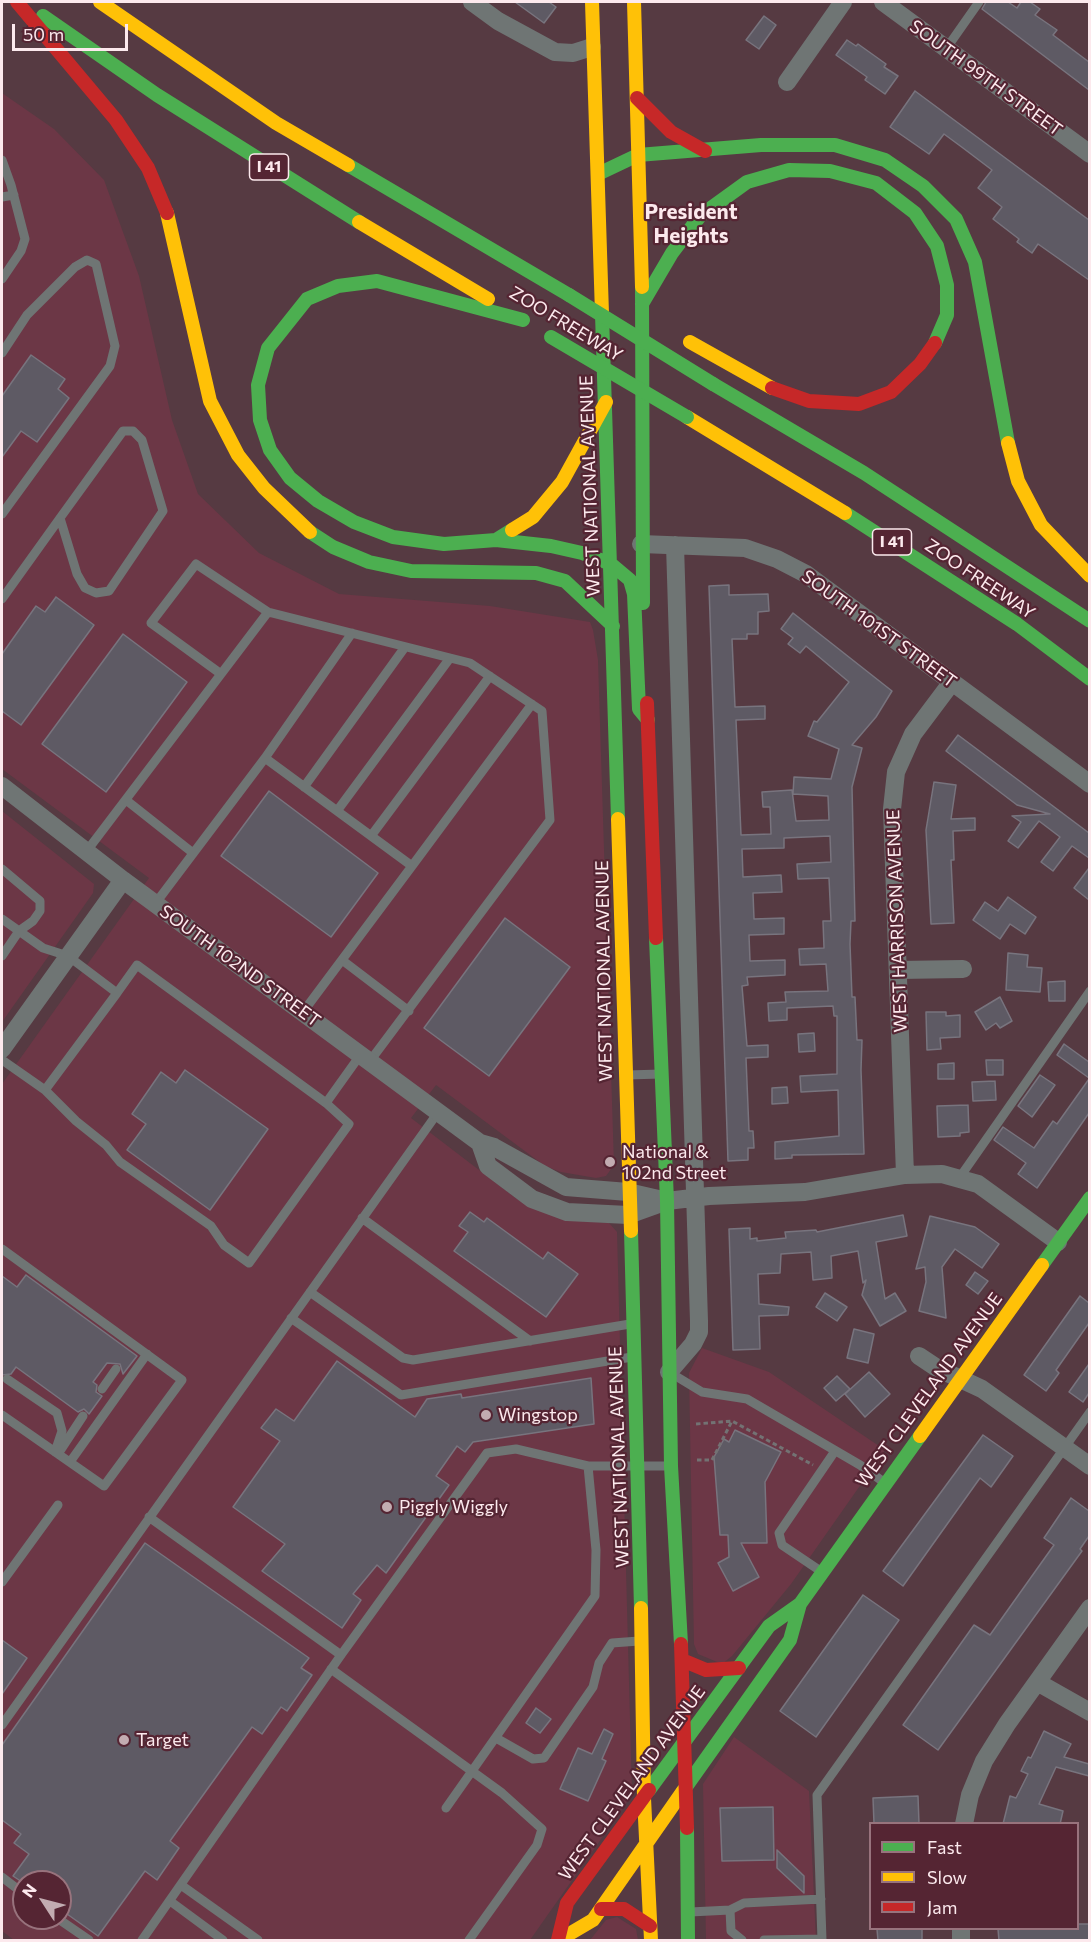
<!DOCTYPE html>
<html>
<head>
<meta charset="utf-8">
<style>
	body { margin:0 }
	#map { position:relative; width:1091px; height:1942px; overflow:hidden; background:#563a42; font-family:Commissioner,sans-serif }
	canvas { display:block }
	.frame { position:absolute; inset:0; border:3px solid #fce9ed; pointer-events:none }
	.legend { position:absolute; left:869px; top:1822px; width:210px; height:108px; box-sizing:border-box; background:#552533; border:2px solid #98737d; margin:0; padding:8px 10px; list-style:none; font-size:18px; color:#fce9ed }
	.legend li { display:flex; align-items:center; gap:12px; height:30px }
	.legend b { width:30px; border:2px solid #98737d }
	.north { position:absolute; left:12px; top:1870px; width:60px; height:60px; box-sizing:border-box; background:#552533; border:2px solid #98737d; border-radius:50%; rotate:306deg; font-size:16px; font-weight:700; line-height:24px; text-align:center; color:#fce9ed }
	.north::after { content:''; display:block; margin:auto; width:21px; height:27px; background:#c2acb1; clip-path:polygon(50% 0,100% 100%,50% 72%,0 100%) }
	.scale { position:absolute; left:12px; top:24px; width:116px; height:27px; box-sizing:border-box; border:3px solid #fce9ed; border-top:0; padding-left:8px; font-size:18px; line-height:21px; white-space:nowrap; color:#fce9ed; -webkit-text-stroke:4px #552533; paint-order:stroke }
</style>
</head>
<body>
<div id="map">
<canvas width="1091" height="1942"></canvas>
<div class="frame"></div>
<ul class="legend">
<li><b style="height:8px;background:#4caf50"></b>Fast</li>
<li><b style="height:8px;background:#ffc107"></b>Slow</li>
<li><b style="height:8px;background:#c62828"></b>Jam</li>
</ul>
<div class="north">N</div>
<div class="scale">50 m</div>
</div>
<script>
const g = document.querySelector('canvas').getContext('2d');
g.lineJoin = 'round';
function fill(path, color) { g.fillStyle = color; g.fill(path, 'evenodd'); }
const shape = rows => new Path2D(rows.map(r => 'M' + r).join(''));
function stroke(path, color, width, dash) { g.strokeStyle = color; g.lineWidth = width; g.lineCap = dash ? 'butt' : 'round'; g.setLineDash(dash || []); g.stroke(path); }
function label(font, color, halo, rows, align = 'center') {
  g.font = font + ' Commissioner,sans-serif'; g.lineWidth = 4.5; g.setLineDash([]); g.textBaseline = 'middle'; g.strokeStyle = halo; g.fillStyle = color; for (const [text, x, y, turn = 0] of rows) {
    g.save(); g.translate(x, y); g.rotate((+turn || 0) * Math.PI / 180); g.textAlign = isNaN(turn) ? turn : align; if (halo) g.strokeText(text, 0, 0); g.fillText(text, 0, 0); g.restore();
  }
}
fill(shape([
	[2,93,54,129,104,180,139,276,172,420,198,494,259,553,339,594,490,606,590,622,593,630,598,660,614,1165,606,1176,596,1178,561,1172,545,1166,436,1085,411,1118,517,1199,570,1220,609,1223,617,1232,632,1795,530,1940,14,1940,2,1931,2,1084,149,878,2,769],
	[24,1882,60,1882,60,1918,24,1918],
	[2,811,94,884,93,893,2,1022],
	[702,1348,769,1372,885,1450,791,1584,732,1656,722,1664,698,1654,694,1644,689,1373],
	[734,1737,809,1791,816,1940,706,1940,703,1784],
	[617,1917,636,1929,638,1940,590,1940,606,1920]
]), '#6c3746');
const building = shape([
	[515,2,549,2,556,7,544,23,515,2],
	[986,2,1008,2,1017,8,1021,2,1030,2,1040,9,1035,15,1057,30,1053,35,1089,62,1089,90,982,9,986,2],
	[764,16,776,25,759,49,746,40,764,16],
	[847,40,856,46,858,44,886,64,884,67,898,76,885,94,865,80,867,77,836,55,847,40],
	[915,91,1089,220,1089,280,1038,244,1032,253,1017,242,1019,239,993,219,1002,207,978,188,992,170,963,148,944,134,929,154,890,127,915,91],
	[31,355,65,379,58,389,69,398,37,442,21,431,2,457,2,396,31,355],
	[729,585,729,595,768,594,769,611,758,612,758,634,747,634,747,639,732,639,735,707,765,706,765,719,736,720,741,835,771,834,770,807,763,807,762,792,792,790,796,821,829,820,828,796,793,794,794,777,831,779,839,749,808,736,814,721,817,722,849,682,806,646,800,653,788,644,793,638,781,629,793,613,892,691,876,717,852,745,862,748,852,787,855,921,851,921,850,944,852,997,855,997,857,1040,862,1040,861,1070,864,1154,792,1155,792,1158,775,1159,775,1142,839,1136,838,1090,801,1092,800,1076,837,1074,837,1016,834,1016,833,1006,787,1008,787,1020,769,1021,768,1003,786,1002,785,992,828,991,826,964,800,965,799,949,824,948,823,921,831,921,829,878,798,879,797,864,831,862,830,836,784,838,784,848,742,849,743,877,781,875,782,892,753,893,754,919,784,918,784,934,749,935,750,961,785,960,785,975,747,977,748,985,742,986,747,1046,768,1045,768,1057,746,1058,749,1131,753,1131,754,1148,748,1148,748,1160,728,1161,709,586,729,585],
	[56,597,94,625,21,725,2,711,2,654,36,606,45,612,56,597],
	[123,634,187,682,106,792,42,744,123,634],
	[958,735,1089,833,1089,858,1072,846,1053,871,1041,862,1060,837,1039,821,1018,848,1008,841,1021,822,1012,816,1050,814,1017,805,946,751,958,735],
	[934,782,956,785,951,819,975,818,975,830,953,831,954,860,951,860,954,923,931,924,926,830,934,782],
	[269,791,378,873,331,937,221,856,269,791],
	[1089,868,1089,900,1074,888,1089,868],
	[1008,897,1036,917,1025,934,1010,924,1000,939,973,920,985,902,998,911,1008,897],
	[505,918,570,967,489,1076,424,1028,505,918],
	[1008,953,1028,955,1027,967,1042,968,1040,992,1006,990,1008,953],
	[1065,981,1065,1001,1049,1001,1048,982,1065,981],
	[1000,997,1012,1021,1000,1028,996,1023,986,1030,975,1012,1000,997],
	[926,1012,946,1012,946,1016,960,1015,960,1037,940,1038,941,1049,927,1050,926,1012],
	[814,1033,815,1051,799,1052,798,1034,814,1033],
	[1064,1044,1089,1062,1089,1078,1057,1055,1064,1044],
	[986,1060,1003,1060,1003,1075,987,1075,986,1060],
	[954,1063,954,1079,938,1079,938,1064,954,1063],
	[185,1070,268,1129,210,1210,127,1150,146,1124,132,1114,161,1072,176,1083,185,1070],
	[1040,1075,1055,1085,1032,1117,1018,1106,1040,1075],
	[1089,1079,1089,1113,1037,1188,1018,1174,1026,1163,994,1140,1003,1127,1034,1148,1053,1121,1057,1124,1089,1079],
	[995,1081,996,1100,973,1101,972,1082,995,1081],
	[787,1087,788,1103,772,1104,772,1088,787,1087],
	[968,1105,969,1132,960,1133,960,1136,938,1137,937,1106,968,1105],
	[470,1212,484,1222,487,1218,543,1259,548,1252,578,1274,546,1317,454,1251,468,1232,459,1226,470,1212],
	[903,1215,907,1236,876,1242,885,1299,895,1293,906,1311,880,1326,862,1295,866,1280,863,1283,858,1251,831,1256,832,1278,813,1280,811,1252,781,1254,780,1273,758,1274,759,1304,789,1307,788,1315,759,1316,760,1349,733,1350,729,1229,750,1228,750,1239,757,1238,757,1241,786,1238,785,1232,816,1230,817,1232,903,1215],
	[930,1216,975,1227,999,1244,982,1268,955,1249,942,1267,946,1318,919,1311,926,1282,925,1267,916,1269,930,1216],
	[975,1272,988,1281,978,1294,966,1285,975,1272],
	[26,1275,137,1356,123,1374,120,1364,107,1363,93,1382,97,1385,96,1392,102,1396,89,1414,84,1409,78,1412,16,1367,11,1374,2,1375,2,1276,17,1287,26,1275],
	[825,1293,847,1307,837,1321,816,1307,825,1293],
	[1080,1296,1089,1303,1089,1323,1056,1370,1059,1373,1046,1391,1024,1375,1080,1296],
	[854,1329,874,1334,868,1363,847,1358,854,1329],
	[337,1361,415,1417,427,1399,461,1394,462,1398,591,1378,594,1424,473,1442,465,1452,457,1446,436,1476,449,1485,386,1573,377,1565,353,1594,361,1600,342,1628,262,1571,285,1544,233,1507,280,1441,261,1428,276,1409,294,1421,337,1361],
	[1089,1364,1089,1393,1083,1402,1069,1392,1089,1364],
	[869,1372,890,1394,865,1417,845,1394,869,1372],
	[837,1376,850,1389,836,1401,824,1388,837,1376],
	[735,1430,781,1452,765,1482,767,1543,741,1543,759,1577,733,1591,718,1563,729,1557,728,1535,720,1535,714,1457,724,1439,729,1442,735,1430],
	[983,1435,1013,1456,991,1487,980,1478,903,1586,883,1571,983,1435],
	[1071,1498,1089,1511,1089,1536,1080,1549,1082,1551,938,1750,903,1725,974,1625,990,1635,1054,1545,1044,1538,1071,1498],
	[145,1543,309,1658,301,1668,312,1675,287,1711,281,1707,262,1734,252,1727,170,1841,179,1848,157,1880,145,1871,98,1936,60,1909,60,1882,22,1882,13,1876,29,1854,14,1843,21,1834,2,1820,2,1745,145,1543],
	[863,1595,899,1620,816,1737,780,1711,863,1595],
	[2,1640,27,1658,2,1694,2,1640],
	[536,1708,551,1719,540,1733,526,1723,536,1708],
	[604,1729,613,1734,602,1759,606,1761,588,1801,560,1789,578,1748,592,1754,604,1729],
	[1044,1731,1071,1744,1064,1757,1089,1764,1089,1776,1056,1767,1039,1804,1063,1811,1060,1824,1003,1824,1010,1796,1016,1798,1028,1774,1021,1771,1028,1757,1031,1758,1044,1731],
	[918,1796,919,1824,874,1824,873,1798,918,1796],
	[773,1807,774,1860,722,1861,720,1808,773,1807],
	[777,1850,804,1876,804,1893,777,1868,777,1850],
	[1077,1924,1089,1924,1089,1941,999,1941,998,1929,1077,1929,1077,1924],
	[877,1929,922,1929,922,1940,878,1941,877,1929]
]);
fill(building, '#5e5a64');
stroke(building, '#78747e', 1.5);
stroke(shape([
	[696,1424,732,1421,813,1465],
	[697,1460,712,1460,732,1421]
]), '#737273', 3, [4.5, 3]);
stroke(shape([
	[946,49,979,2],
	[2,160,11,185,25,239,21,251,2,279],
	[2,197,14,195],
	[2,353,27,315,75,267,87,260,96,264,115,346,110,366,2,514],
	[2,599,60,518,123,431,133,431,142,440,163,511,109,591,96,593,85,588,77,574,60,518],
	[221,674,268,612],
	[265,758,352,633],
	[304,787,405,647],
	[126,800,193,853],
	[337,811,450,658],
	[371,836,490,676],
	[86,852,221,674,151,623,196,564,268,612,470,663,542,711,550,820,370,1061],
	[412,866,532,704],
	[2,869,40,901,40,911,33,921,19,931,2,956],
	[155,904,265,758,412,866,303,1012],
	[2,919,43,948,68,956,117,993,45,1090,2,1060],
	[342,960,409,1011],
	[117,993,137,965,326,1103],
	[627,1075,661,1074],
	[45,1090,76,1121,106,1145,120,1162,211,1226,224,1245,249,1263,349,1124,326,1103,361,1054],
	[960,1177,1090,991],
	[362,1218,530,1341],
	[2,1249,182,1380,104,1486,2,1415],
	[310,1292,403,1358,413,1360,630,1324],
	[291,1318,401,1395,632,1357],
	[674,1375,702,1392,747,1399,860,1465,885,1483],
	[7,1379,57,1413,62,1431,55,1452],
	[102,1389,116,1369],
	[58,1454,83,1416],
	[70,1462,147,1354],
	[149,1517,341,1655],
	[822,1572,782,1545,779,1533,835,1451],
	[2,1582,58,1505],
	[331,1669,502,1793,542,1829,537,1845,469,1940],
	[2,1725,439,1111],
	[496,1738,533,1759,544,1758,593,1687,599,1663,612,1643,639,1641],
	[446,1808,595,1596,596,1550,588,1466],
	[2,1877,24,1894],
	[181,1885,258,1940],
	[170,1901,223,1940],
	[730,1910,731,1931,742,1940],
	[690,1912,730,1910,744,1903,821,1899],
	[57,1918,89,1940],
	[142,1940,341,1655,487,1453,516,1449,588,1466,668,1466],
	[764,1940,822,1939],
	[822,1940,817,1795,1090,1412]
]), '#6f7574', 9);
stroke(shape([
	[472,2,498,21,555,52,573,53,592,47],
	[883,2,1090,154],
	[787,82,843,2],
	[641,544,745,548,777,559,806,574,1090,784],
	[2,786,123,880,480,1143,494,1147,566,1187,628,1192,667,1201],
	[899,970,963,969],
	[2,1049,123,880],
	[480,1143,488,1166,532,1199,567,1212,628,1215,667,1201,709,1196,805,1192,905,1175,942,1174,978,1184,1058,1242],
	[905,1175,892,809,896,772,913,734,952,682],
	[919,1356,937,1368,982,1389,1090,1466],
	[669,1372,693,1344,699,1332,699,1321,675,545],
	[1037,1682,1090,1712],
	[964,1824,970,1795,984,1761,1007,1724,1090,1608],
	[961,1940,961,1928]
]), '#6f7574', 18);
stroke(shape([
	[43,16,157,95,359,222],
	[348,165,569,295],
	[598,174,638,155,761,145,835,145,885,160,923,186,956,219,975,262,1008,443],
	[642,287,643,603],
	[642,304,672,253,700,216,747,182,789,170,830,171,876,183,915,213,937,246,947,285,947,315,935,343],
	[602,314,618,819],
	[713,384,864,473,1090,621],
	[845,513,1017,624,1090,679],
	[512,530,496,540,444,544,393,537,354,522,318,501,290,478,270,450,260,420,258,385,268,348,307,299,338,286,377,281,523,320],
	[310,532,333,547,369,562,411,571,536,573,565,581,613,626],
	[496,540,551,546,582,553,611,564,630,580,634,594,639,709,648,720],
	[656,938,667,1201,671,1466,681,1644],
	[631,1231,641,1608],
	[1042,1265,1090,1198],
	[649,1790,769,1626,800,1604],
	[683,1791,790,1640,800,1604,920,1436],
	[687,1828,688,1940]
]), '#4caf50', 14);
stroke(shape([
	[100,2,276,123,348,165],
	[592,2,602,314],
	[634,2,642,287],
	[167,213,210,401,238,455,264,488,310,532],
	[359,222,488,299],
	[690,342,772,388],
	[687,417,845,513],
	[1008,443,1018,481,1041,525,1090,576],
	[512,530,533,517,562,482,606,402],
	[618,819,631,1231],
	[920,1436,1042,1265],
	[641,1608,644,1798,651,1940],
	[559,1940,593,1920,683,1791]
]), '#ffc107', 14);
stroke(shape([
	[17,2,116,120,148,168,167,213],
	[637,98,671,132,705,151],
	[772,388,809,401,859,404,891,392,920,364,935,343],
	[647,703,656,938],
	[681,1644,687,1828],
	[682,1660,706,1670,739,1668],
	[601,1909,624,1909,650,1926],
	[558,1940,567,1903,649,1790]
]), '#c62828', 14);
stroke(shape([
	[569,295,713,384],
	[551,337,687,417]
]), '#4caf50', 14);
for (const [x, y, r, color] of [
	[610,1162,6,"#c2acb1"],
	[486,1415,6,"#c2acb1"],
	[387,1507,6,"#c2acb1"],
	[124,1740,6,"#c2acb1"]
]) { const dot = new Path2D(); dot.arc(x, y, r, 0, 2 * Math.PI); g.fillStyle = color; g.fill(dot); stroke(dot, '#552533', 2); }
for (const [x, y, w] of [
	[269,167,39],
	[892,542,39]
]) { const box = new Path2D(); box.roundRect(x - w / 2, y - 13, w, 26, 4.5); g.fillStyle = '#552533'; g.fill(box); stroke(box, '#fce9ed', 1.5); }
label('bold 16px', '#fce9ed', null, [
	["I 41",269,167],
	["I 41",892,542]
]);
label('18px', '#fce9ed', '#552533', [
	["SOUTH 99TH STREET",986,78,36],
	["ZOO FREEWAY",566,324,31],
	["WEST NATIONAL AVENUE",590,486,-92],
	["ZOO FREEWAY",980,579,34],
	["SOUTH 101ST STREET",879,629,36],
	["WEST HARRISON AVENUE",897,921,-92],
	["SOUTH 102ND STREET",240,966,36],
	["WEST NATIONAL AVENUE",604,971,-91],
	["WEST CLEVELAND AVENUE",929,1390,-54],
	["WEST NATIONAL AVENUE",619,1457,-92],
	["WEST CLEVELAND AVENUE",632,1783,-54]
]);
label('18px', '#fce9ed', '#552533', [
	["National &",622,1152],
	["102nd Street",622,1173],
	["Wingstop",498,1415],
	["Piggly Wiggly",399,1507],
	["Target",136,1740]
], 'left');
label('bold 21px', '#fce9ed', '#552533', [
	["President",691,212],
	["Heights",691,236]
]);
</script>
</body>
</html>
